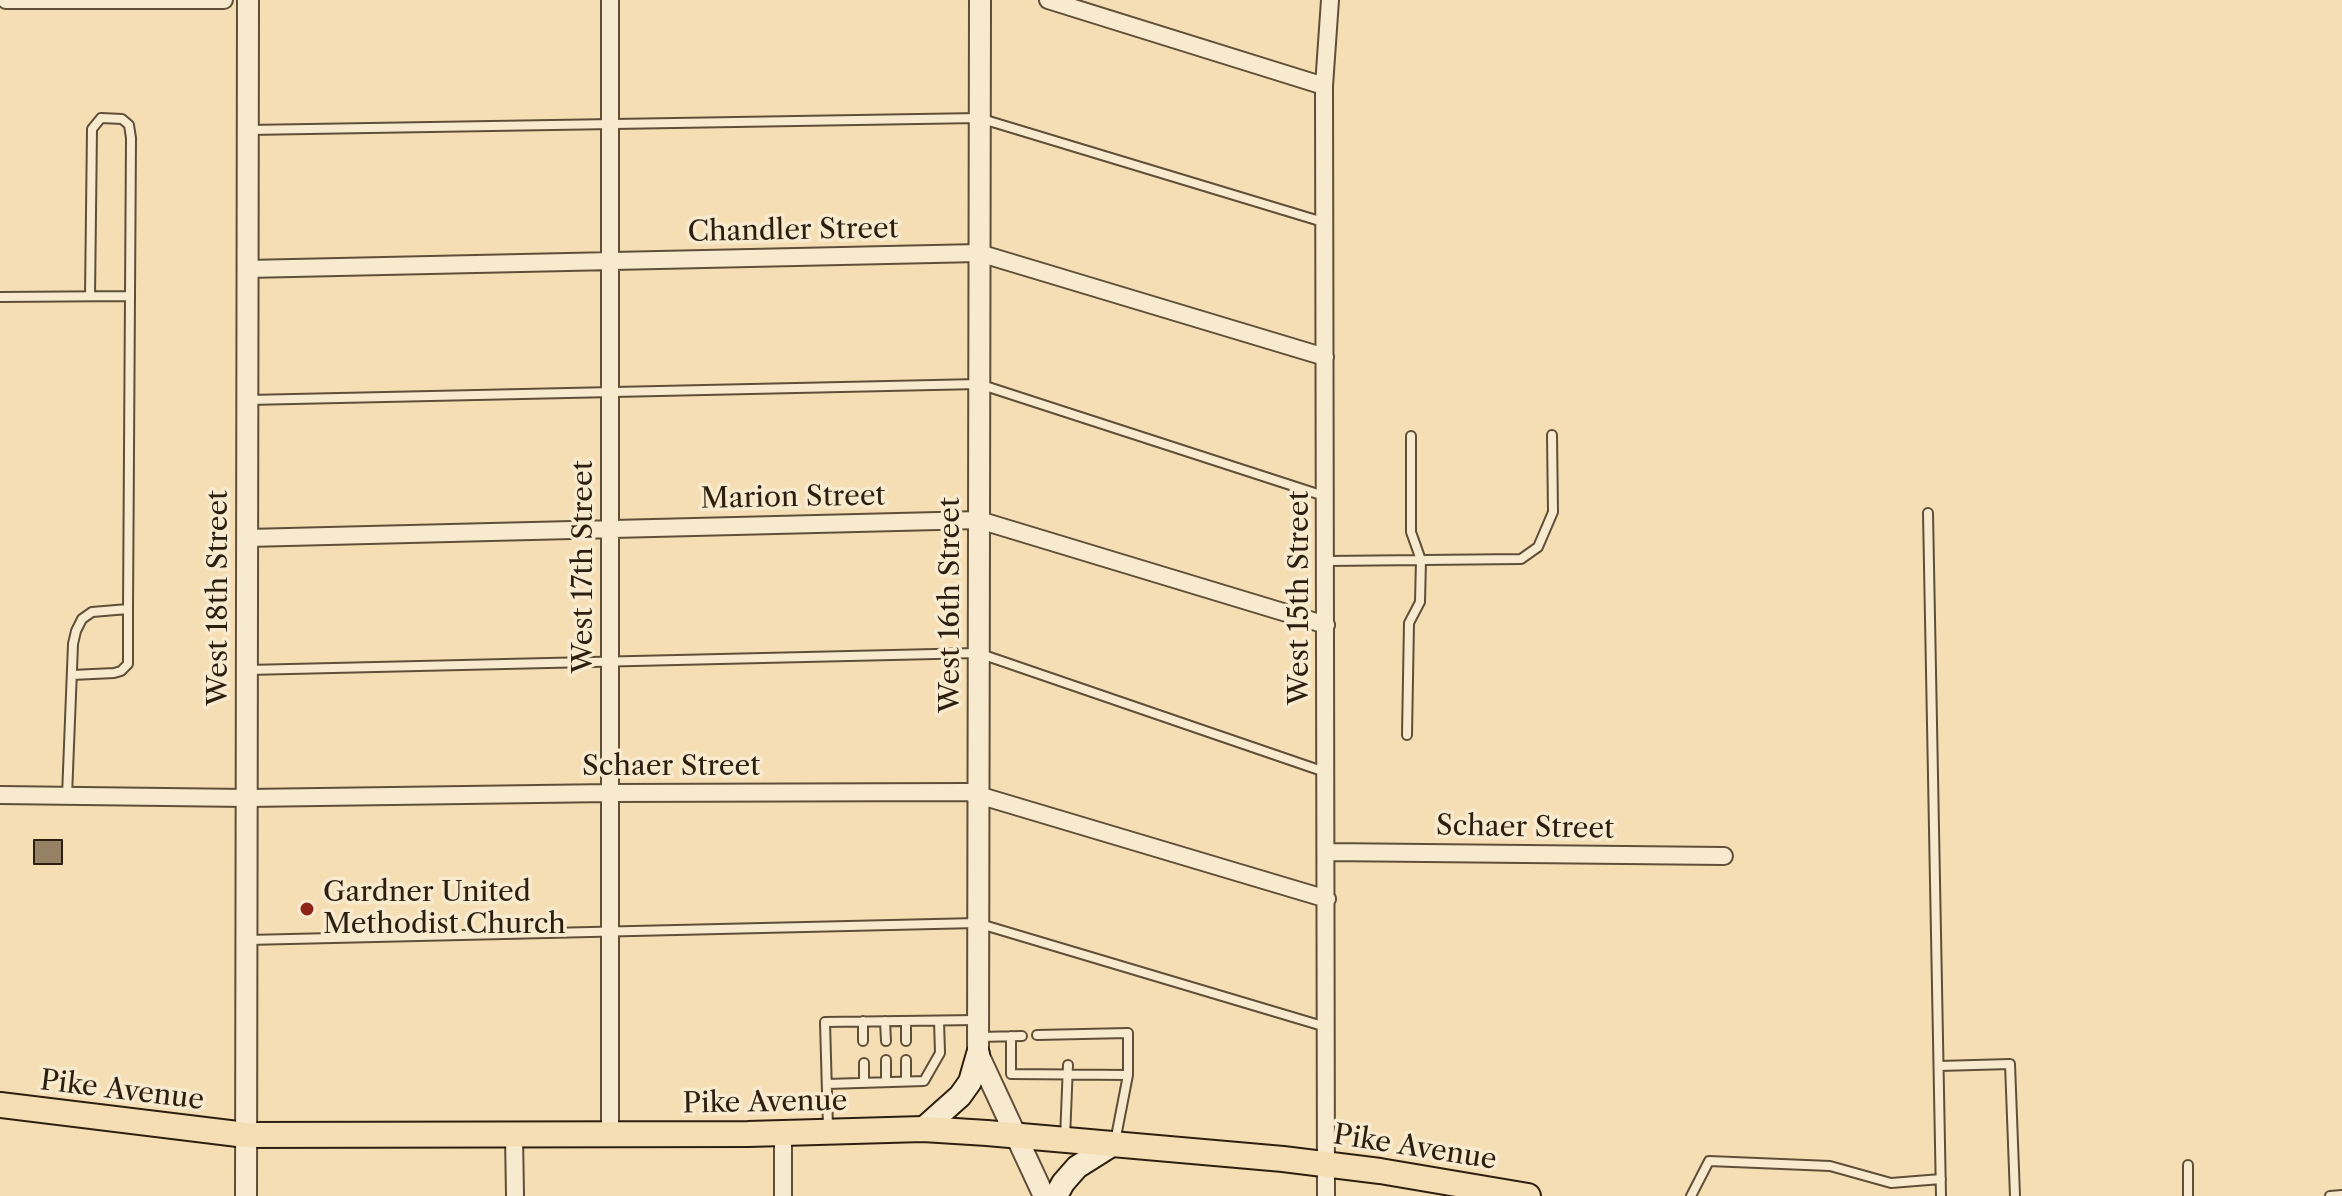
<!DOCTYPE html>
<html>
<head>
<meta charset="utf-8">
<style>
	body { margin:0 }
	canvas { display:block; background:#f5deb4 }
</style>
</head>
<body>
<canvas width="2342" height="1196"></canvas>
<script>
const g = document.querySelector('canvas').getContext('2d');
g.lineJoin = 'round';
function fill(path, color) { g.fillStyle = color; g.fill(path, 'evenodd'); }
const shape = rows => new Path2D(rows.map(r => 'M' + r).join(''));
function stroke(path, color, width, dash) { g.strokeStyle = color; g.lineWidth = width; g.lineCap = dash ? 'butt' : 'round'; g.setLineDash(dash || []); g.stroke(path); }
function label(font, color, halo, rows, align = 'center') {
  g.font = font + ' "Libre Caslon Text",serif'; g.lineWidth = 7; g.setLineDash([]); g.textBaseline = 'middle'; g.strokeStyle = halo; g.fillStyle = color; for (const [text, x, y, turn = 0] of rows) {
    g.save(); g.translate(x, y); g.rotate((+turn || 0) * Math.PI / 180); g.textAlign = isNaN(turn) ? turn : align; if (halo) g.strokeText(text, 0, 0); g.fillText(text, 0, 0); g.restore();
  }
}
const building = shape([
	[34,840,62,840,62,864,34,864,34,840]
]);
fill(building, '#958265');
stroke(building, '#2d1f10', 2);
const service = shape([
	[248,130,979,118,1323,222],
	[90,296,92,129,101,118,122,119,129,125,131,138,128,609],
	[0,297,130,296],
	[248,400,979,384,1324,496],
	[1928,513,1941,1196],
	[1326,561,1521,559,1538,547,1553,512,1552,435],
	[247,670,978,653,1325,772],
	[1407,735,1409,623,1420,602,1421,560,1411,532,1411,436],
	[67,796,73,644,76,631,82,619,92,612,128,609,128,664,121,671,114,673,72,675],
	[247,940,977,923,1326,1027],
	[863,1021,863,1041],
	[885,1021,886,1041],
	[1037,1035,1128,1033,1128,1075,1115,1142],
	[1011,1036,1011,1074,1128,1075],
	[979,1037,1022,1036],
	[906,1041,906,1021],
	[886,1060,886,1082],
	[906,1060,906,1081],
	[864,1063,864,1083],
	[1939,1066,2010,1064,2015,1196],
	[827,1084,924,1081,940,1053,939,1021],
	[828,1128,825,1022,977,1020],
	[1065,1138,1068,1065],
	[1691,1196,1709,1161,1830,1166,1891,1183,1941,1179],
	[2188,1196,2188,1165],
	[2330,1196,2342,1195]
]);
const minor = shape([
	[6,0,224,0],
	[610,0,610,1135],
	[1048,0,1324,86],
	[247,269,979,253,1325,357],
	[247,538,979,520,1326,625],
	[0,795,247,798,610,793,968,792,1327,899],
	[1326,852,1724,856],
	[783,1133,783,1196],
	[514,1135,515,1196],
	[1326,1196,1324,86,1330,0]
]);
const tertiary = shape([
	[980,0,978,1054,1044,1196],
	[246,1196,248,0]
]);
const secondary = shape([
	[923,1129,960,1096,970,1082,978,1054],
	[1056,1196,1063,1183,1077,1167,1115,1143]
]);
const primary = shape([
	[0,1105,246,1135,748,1134,923,1129,987,1133,1283,1159,1380,1171,1528,1196]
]);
stroke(service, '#5f4f39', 12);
stroke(minor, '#5f4f39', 20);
stroke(tertiary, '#5f4f39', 24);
stroke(secondary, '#2d1f10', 26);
stroke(primary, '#2d1f10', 28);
stroke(service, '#f8eace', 8);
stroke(minor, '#f8eace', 16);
stroke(tertiary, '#f8eace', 20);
stroke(secondary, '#f8eace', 22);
stroke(primary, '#f5deb4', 24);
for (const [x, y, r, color] of [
	[307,909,8,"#8f2418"]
]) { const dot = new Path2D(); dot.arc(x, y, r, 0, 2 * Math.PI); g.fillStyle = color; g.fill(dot); stroke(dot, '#f8eace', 3); }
label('28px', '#2d1f10', '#f8eace', [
	["Chandler Street",793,231,-1],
	["Marion Street",793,498,-1],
	["West 17th Street",584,567,-90],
	["West 18th Street",219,598,-90],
	["West 15th Street",1300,598,-90],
	["West 16th Street",951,605,-90],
	["Schaer Street",671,767],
	["Schaer Street",1525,828,1],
	["Pike Avenue",122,1091,7],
	["Pike Avenue",765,1103,-1],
	["Pike Avenue",1415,1148,9]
]);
label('28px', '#2d1f10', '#f8eace', [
	["Gardner United",323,893],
	["Methodist Church",323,925]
], 'left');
</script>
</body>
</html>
